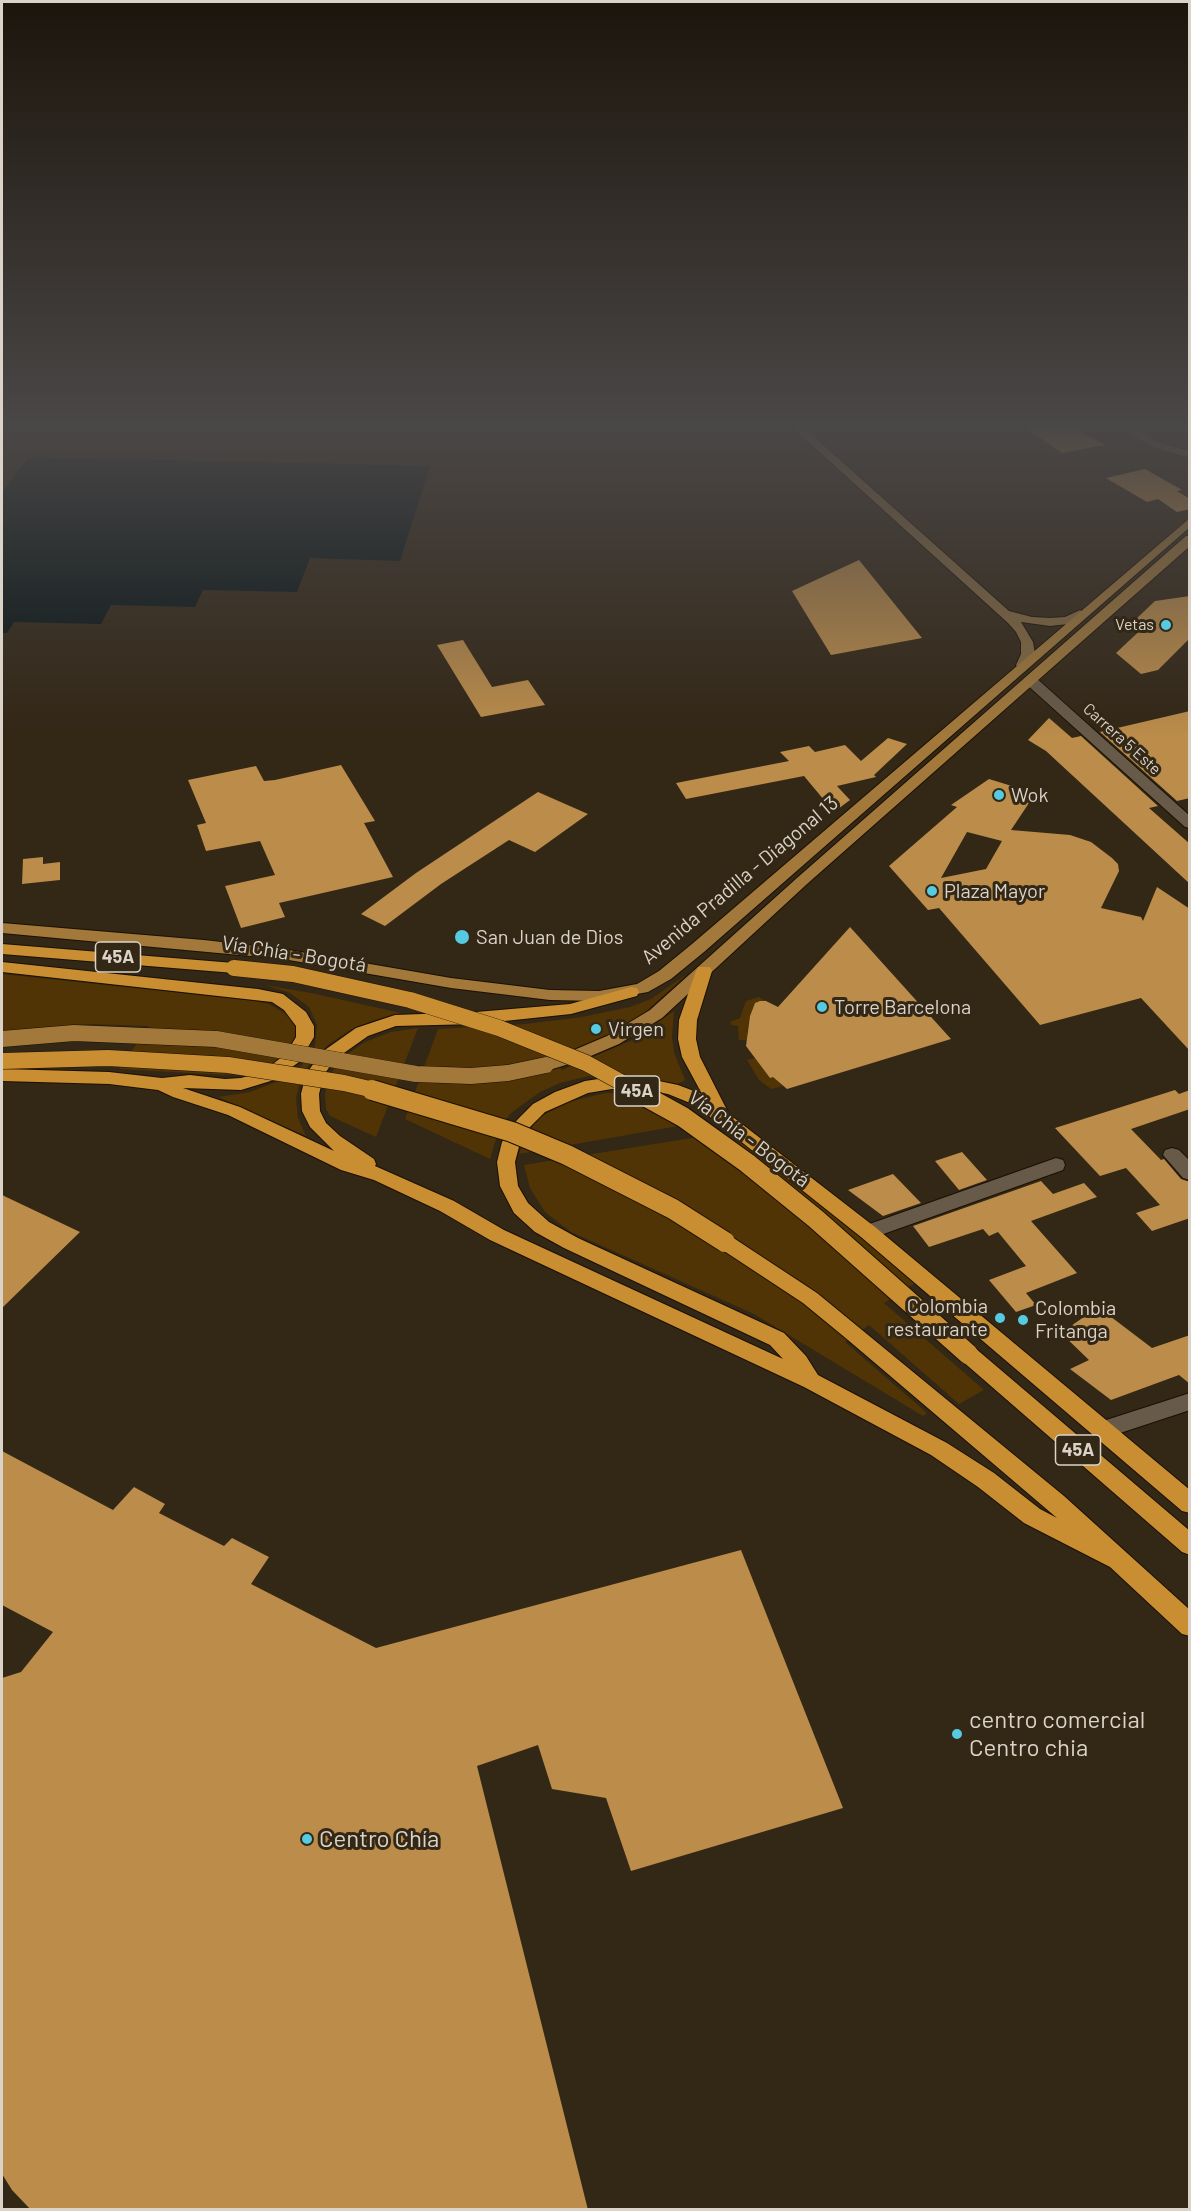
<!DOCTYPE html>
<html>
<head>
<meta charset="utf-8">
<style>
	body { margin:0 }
	#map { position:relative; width:1191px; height:2211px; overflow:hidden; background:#332716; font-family:Barlow,sans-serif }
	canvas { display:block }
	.frame { position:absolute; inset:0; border:3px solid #dbd3c8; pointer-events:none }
</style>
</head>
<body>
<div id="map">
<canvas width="1191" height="2211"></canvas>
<div class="frame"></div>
</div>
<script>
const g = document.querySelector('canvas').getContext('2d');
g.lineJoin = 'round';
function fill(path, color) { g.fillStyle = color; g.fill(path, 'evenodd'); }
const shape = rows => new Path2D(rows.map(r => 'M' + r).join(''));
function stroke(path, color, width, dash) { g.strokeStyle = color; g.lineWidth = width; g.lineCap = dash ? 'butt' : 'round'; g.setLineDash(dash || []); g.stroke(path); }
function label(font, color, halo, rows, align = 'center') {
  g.font = font + ' Barlow,sans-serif'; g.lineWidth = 6; g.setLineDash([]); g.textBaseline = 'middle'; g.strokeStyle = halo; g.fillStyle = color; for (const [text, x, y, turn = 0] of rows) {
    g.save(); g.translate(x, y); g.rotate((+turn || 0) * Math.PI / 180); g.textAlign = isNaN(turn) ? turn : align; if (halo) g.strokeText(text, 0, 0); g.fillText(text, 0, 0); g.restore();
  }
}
fill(shape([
	[2,974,248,1000,269,1004,288,1015,295,1027,295,1036,292,1045,276,1062,253,1072,226,1075,119,1069,149,1026,89,1024,2,1031],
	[687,974,641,1016,612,1035,579,1049,552,1057,562,1070,633,1040,674,1011,672,1036,674,1052,685,1080,677,1084,623,1075,589,1076,560,1083,540,1092,511,1113,499,1129,490,1159,405,1119,438,1029,525,1024,582,1017,630,1007,651,999],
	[265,985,311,993,401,1013,374,1020,350,1030,329,1044,312,1060,301,1078,296,1098,298,1118,306,1136,218,1097,250,1092,279,1081,302,1065,315,1045,317,1025,309,1007,290,993],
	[759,997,766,1001,755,1003,750,1016,747,1034,751,1040,739,1040,738,1026,731,1025,730,1022,740,1018,746,1001],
	[418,1028,376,1137,330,1116,326,1109,325,1094,331,1073,346,1055,365,1042,391,1032],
	[755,1058,770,1078,773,1077,783,1086,771,1089,759,1080,747,1060],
	[605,1093,631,1094,701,1122,519,1154,526,1134,540,1117,568,1102],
	[729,1132,810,1194,915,1283,884,1303,984,1390,959,1404,869,1325,845,1342,927,1413,923,1416,754,1314,571,1232,545,1212,530,1188,524,1165]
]), '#503405');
fill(shape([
	[28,457,430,466,400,561,310,558,297,592,203,590,195,607,111,605,101,624,14,622,7,633,2,633,2,493]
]), '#061417');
fill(shape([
	[1024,427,1073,427,1105,445,1062,453],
	[1145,469,1182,490,1177,491,1190,499,1190,509,1177,512,1158,499,1147,502,1106,478],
	[859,560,922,638,831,655,792,591],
	[1190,596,1190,638,1158,670,1141,674,1116,653,1148,623,1135,620,1155,601],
	[463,640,492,687,528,680,545,705,481,717,437,645],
	[1190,711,1190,798,1177,801,1100,732],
	[1049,718,1072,738,1081,736,1158,806,1149,808,1190,844,1190,884,1046,751,1028,740],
	[888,738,907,744,874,775,876,777,837,786,850,800,834,812,804,776,686,799,676,783,789,761,780,752,809,746,815,752,845,745,861,761],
	[341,765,375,821,364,823,393,877,279,903,285,917,241,928,225,886,275,875,260,841,206,851,197,825,206,823,188,780,256,766,264,781,275,780],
	[989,779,1015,787,1028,797,1029,803,1011,830,1070,835,1091,842,1112,858,1118,864,1119,871,1101,908,1141,917,1143,921,1157,887,1190,909,1190,1051,1141,998,1040,1025,939,908,928,910,889,866,957,807,951,805],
	[967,832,1002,841,986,869,941,878],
	[538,792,588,814,535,852,509,840,441,884,385,926,361,914,416,873],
	[43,857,43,864,60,862,60,880,22,884,23,859],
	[850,927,951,1039,787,1089,773,1077,770,1078,746,1046,750,1016,755,1003,760,1001,766,1001,778,1007],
	[1175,1090,1179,1094,1190,1090,1190,1109,1131,1129,1161,1160,1164,1159,1181,1179,1190,1182,1190,1218,1152,1231,1136,1213,1160,1205,1126,1168,1100,1176,1055,1128],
	[962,1152,987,1180,959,1190,935,1161],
	[893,1174,921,1203,883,1216,848,1190],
	[1041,1181,1053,1194,1084,1183,1097,1197,1031,1221,1077,1273,1026,1293,1036,1305,1016,1312,989,1280,1026,1266,998,1232,989,1236,983,1229,929,1247,913,1226],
	[2,1195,80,1232,2,1308],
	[1098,1307,1152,1348,1190,1335,1190,1384,1179,1375,1111,1400,1070,1369,1089,1360,1061,1333],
	[2,1451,113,1510,134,1487,165,1504,159,1513,194,1531,224,1546,232,1538,269,1557,251,1584,376,1648,741,1550,843,1808,631,1871,606,1798,552,1789,538,1745,477,1766,588,2210,31,2210,12,2190,2,2174,2,1678,21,1672,53,1632,2,1605]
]), '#bb8c4a');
const street = shape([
	[1120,427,1132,427,1160,443,1190,451,1190,458,1152,447,1120,427],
	[1030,676,1035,677,1190,816,1190,828,1185,827,1025,683,1023,680,1030,676],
	[1172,1148,1179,1150,1190,1161,1190,1180,1183,1178,1163,1155,1165,1150,1172,1148],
	[1056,1158,1063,1160,1065,1165,1063,1170,875,1237,868,1239,861,1237,858,1232,861,1227,1056,1158],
	[1190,1393,1190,1410,1102,1439,1094,1436,1091,1430,1094,1424,1190,1393]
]);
const secondary = shape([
	[792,427,803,427,1009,611,1032,617,1050,618,1065,617,1080,610,1086,614,1068,624,1050,626,1021,622,1033,642,1035,654,1028,668,1018,668,1016,665,1021,654,1021,642,1016,632,1008,623,792,427]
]);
const primary = shape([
	[1190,518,1190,527,704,952,671,979,648,992,599,1001,550,1000,451,988,283,959,2,933,2,923,204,940,283,949,451,978,550,990,599,991,637,984,659,971,692,944,1190,518],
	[1186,536,1190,536,1190,546,807,884,662,1018,619,1044,579,1061,546,1071,540,1069,537,1065,540,1061,567,1053,607,1036,650,1010,797,878,1186,536]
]);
const highway = shape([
	[2,944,234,963,240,964,242,968,240,972,234,973,2,954,2,944],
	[2,962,258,989,283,994,306,1012,314,1026,314,1037,299,1062,274,1080,241,1090,183,1088,240,1107,334,1151,310,1127,302,1111,301,1094,306,1074,322,1052,356,1028,395,1015,476,1012,570,1004,631,987,637,988,639,992,637,996,571,1014,476,1024,396,1026,368,1036,334,1060,324,1075,319,1094,320,1111,326,1123,340,1136,374,1159,376,1164,375,1166,454,1201,504,1230,783,1359,770,1345,564,1248,535,1232,514,1213,500,1186,497,1162,502,1142,517,1120,533,1104,555,1092,585,1081,612,1077,640,1077,678,1085,702,1094,682,1057,678,1039,679,1020,696,971,698,967,710,967,712,971,697,1020,696,1039,700,1057,729,1114,875,1227,1190,1490,1190,1513,1182,1511,861,1237,695,1105,668,1094,640,1089,612,1089,588,1093,545,1112,529,1128,520,1143,515,1162,518,1186,528,1203,549,1222,578,1238,784,1333,806,1356,818,1375,947,1443,994,1473,1040,1509,1057,1518,848,1340,803,1303,718,1247,715,1242,718,1237,725,1235,732,1237,817,1293,1064,1496,1190,1610,1190,1636,1182,1634,1110,1567,1024,1523,978,1487,931,1455,804,1387,490,1240,440,1211,374,1180,341,1170,228,1115,173,1097,158,1090,109,1084,2,1081,2,1069,109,1072,162,1078,190,1075,225,1079,241,1078,262,1072,286,1054,296,1037,296,1026,284,1010,272,1002,2,972,2,962],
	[968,1346,975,1348,1190,1531,1190,1555,1182,1552,961,1360,958,1354,961,1348,968,1346]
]);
stroke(street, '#1b1002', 2);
stroke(secondary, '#1b1002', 2);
stroke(primary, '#1b1002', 2);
stroke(highway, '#1b1002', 2);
fill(street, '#685a48');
fill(secondary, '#856a41');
fill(primary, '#a2793b');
fill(highway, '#c98e32');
const primaryBridge = shape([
	[2,1039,74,1033,216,1039,416,1074,471,1076,508,1073,546,1065]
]);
const highwayBridgeFar1 = shape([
	[234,968,293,974,410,1000,499,1028,586,1063,637,1091],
	[2,1061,108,1058,228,1065,344,1083,378,1091]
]);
const highwayBridge = shape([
	[372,1090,512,1132,567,1155,673,1209,725,1242],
	[634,1090,683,1117,747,1163,816,1219,968,1354]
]);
stroke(primaryBridge, '#1b1002', 17, []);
stroke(highwayBridgeFar1, '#1b1002', 17, []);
stroke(highwayBridge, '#1b1002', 22, []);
stroke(primaryBridge, '#a2793b', 16);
stroke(highwayBridgeFar1, '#c98e32', 16);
stroke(highwayBridge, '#c98e32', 20);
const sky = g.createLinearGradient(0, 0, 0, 736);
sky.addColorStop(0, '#1c150c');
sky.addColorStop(0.58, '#4a4747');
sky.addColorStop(1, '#4a474700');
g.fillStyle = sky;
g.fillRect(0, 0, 1191, 736);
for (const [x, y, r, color] of [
	[1166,625,6,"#55cae0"],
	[999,795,6,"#55cae0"],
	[932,891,6,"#55cae0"],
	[462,937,8,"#55cae0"],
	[822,1007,6,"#55cae0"],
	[596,1029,6,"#55cae0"],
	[1000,1318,6,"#55cae0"],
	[1023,1320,6,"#55cae0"],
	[957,1734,6,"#55cae0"],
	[307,1839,6,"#55cae0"]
]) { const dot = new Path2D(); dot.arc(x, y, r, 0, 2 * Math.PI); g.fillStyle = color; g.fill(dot); stroke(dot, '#332716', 2); }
label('16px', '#dbd3c8', '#332716', [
	["Vetas",1154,625]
], 'right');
label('16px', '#dbd3c8', '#332716', [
	["Carrera 5 Este",1122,739,42]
]);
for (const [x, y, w] of [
	[118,957,45],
	[637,1091,45],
	[1078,1450,45]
]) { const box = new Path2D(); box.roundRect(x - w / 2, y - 15, w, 30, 4.5); g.fillStyle = '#332716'; g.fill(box); stroke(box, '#dbd3c8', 1.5); }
label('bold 18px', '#dbd3c8', null, [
	["45A",118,957],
	["45A",637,1091],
	["45A",1078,1450]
]);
label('20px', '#dbd3c8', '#332716', [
	["Wok",1011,795],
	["Plaza Mayor",944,891],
	["San Juan de Dios",476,937],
	["Torre Barcelona",834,1007],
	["Virgen",608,1029],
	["Colombia",988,1306,"right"],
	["restaurante",988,1329,"right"],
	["Colombia",1035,1308],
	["Fritanga",1035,1331]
], 'left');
label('20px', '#dbd3c8', '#332716', [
	["Avenida Pradilla - Diagonal 13",740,880,-40],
	["Vía Chía - Bogotá",294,954,9],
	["Vía Chía - Bogotá",749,1139,37]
]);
label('24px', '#dbd3c8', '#332716', [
	["centro comercial",969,1720],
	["Centro chia",969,1748],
	["Centro Chía",319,1839]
], 'left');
</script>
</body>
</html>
